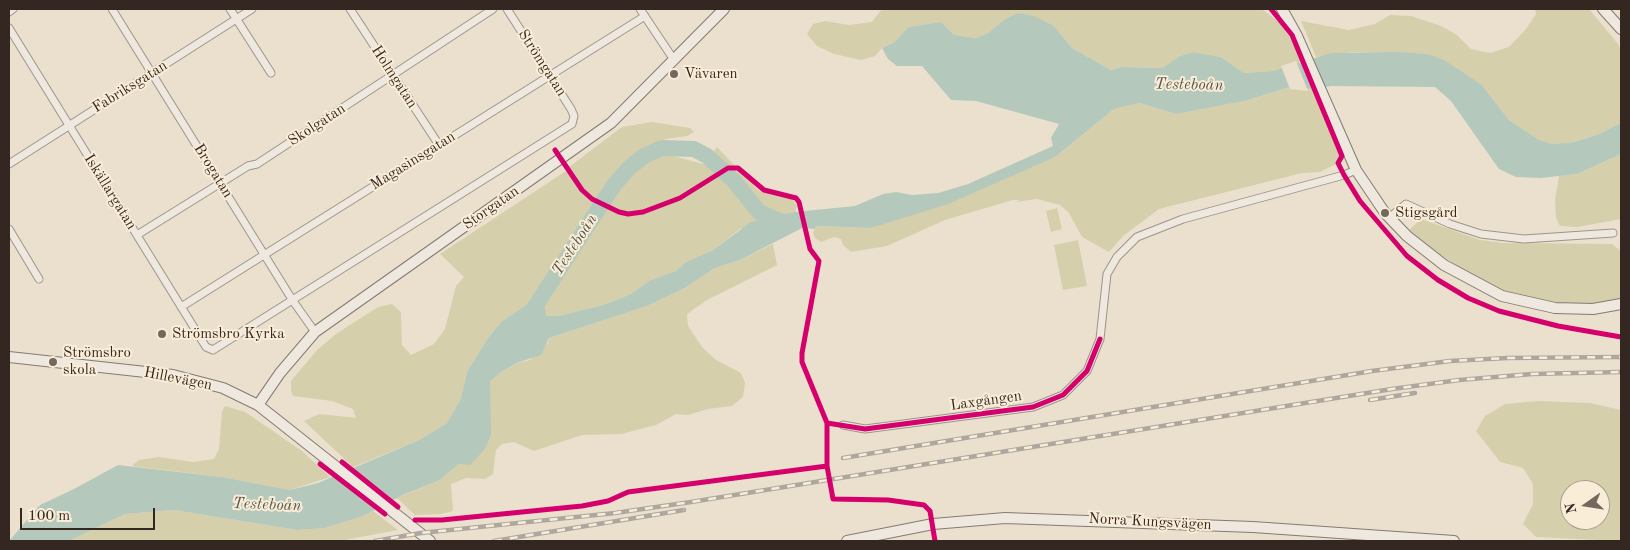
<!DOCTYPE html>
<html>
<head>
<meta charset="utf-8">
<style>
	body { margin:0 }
	#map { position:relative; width:1630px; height:550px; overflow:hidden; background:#ebe0ce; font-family:"Old Standard TT",serif }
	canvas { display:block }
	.frame { position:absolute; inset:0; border:10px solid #342721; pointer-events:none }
	.north { position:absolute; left:1560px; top:480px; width:50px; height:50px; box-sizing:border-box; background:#faedd7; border:1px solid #ab9e8e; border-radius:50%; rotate:257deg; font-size:14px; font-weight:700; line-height:20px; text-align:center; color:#342721 }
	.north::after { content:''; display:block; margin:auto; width:18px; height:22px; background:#74685e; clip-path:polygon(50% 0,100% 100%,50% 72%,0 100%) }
	.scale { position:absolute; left:20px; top:508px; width:135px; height:22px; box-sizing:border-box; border:2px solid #342721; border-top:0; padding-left:6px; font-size:15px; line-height:18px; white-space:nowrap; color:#342721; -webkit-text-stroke:4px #faedd7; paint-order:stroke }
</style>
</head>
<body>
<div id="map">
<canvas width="1630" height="550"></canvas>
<div class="frame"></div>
<div class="north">N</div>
<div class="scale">100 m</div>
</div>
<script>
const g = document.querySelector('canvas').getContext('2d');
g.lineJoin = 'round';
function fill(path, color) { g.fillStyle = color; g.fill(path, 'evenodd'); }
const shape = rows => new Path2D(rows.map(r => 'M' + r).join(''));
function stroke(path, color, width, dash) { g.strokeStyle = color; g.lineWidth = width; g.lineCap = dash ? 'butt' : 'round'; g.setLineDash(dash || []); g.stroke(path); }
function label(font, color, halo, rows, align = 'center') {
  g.font = font + ' "Old Standard TT",serif'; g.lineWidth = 4; g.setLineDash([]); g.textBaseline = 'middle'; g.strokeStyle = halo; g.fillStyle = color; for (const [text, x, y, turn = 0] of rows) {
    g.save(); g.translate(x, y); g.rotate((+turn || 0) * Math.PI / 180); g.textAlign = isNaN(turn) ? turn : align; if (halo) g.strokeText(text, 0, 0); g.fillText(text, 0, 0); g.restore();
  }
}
fill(shape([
	[882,9,1262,9,1280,23,1292,41,1301,62,1273,71,1244,73,1221,57,1193,52,1180,56,1162,68,1122,67,1111,70,1072,48,1054,26,1004,20,988,33,976,38,954,35,941,22,908,27,895,42,882,48,875,56,861,60,834,54,817,46,807,34,813,24,826,21,849,25,872,22],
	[1535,9,1589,9,1618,44,1621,50,1621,123,1599,134,1573,142,1552,144,1538,140,1509,120,1482,85,1427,54,1352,52,1316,57,1301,21,1349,30,1375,24,1390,15,1411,16,1441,26,1457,35,1471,49,1490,53,1509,47,1526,29,1536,14],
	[1293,86,1313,89,1319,98,1342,156,1338,163,1320,172,1302,173,1159,209,1123,236,1109,252,1082,237,1069,213,1060,205,1037,199,1015,202,1020,200,1013,200,945,220,887,246,851,252,843,245,841,239,834,237,821,242,815,238,813,233,816,226,871,228,1055,157,1114,109,1138,103,1176,114,1245,101],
	[652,122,690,128,694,132,687,136,666,139,660,142,662,152,666,154,703,164,717,147,759,191,792,199,797,206,795,212,740,229,713,250,686,262,676,271,649,281,631,294,603,305,559,316,545,316,531,299,525,306,502,321,488,338,467,372,461,398,447,423,419,440,353,467,304,421,319,414,356,418,353,409,332,401,293,396,291,390,291,381,317,350,336,334,378,307,392,304,401,312,402,345,411,355,434,344,445,329,456,286,464,277,440,254,566,171,570,173,569,167,622,127],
	[1621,154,1621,219,1577,227,1560,226,1556,218,1555,200,1559,176,1577,174],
	[1057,208,1062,229,1051,232,1046,211],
	[1421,219,1480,240,1503,243,1612,244,1621,251,1621,299,1599,303,1568,305,1523,299,1478,279,1430,248,1409,230],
	[1078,240,1087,286,1063,290,1054,245],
	[773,244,777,265,707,300,687,314,688,326,702,347,716,360,741,373,745,383,743,397,732,406,708,409,688,415,676,414,656,425,621,434,582,435,534,451,514,442,502,444,496,450,493,474,485,479,466,478,451,484,453,511,441,514,415,515,397,498,440,480,459,464,490,408,490,382,501,372,518,363,530,360,548,343,549,338,647,306,685,288,715,268,740,260],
	[1538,401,1590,403,1621,410,1621,541,1536,537,1523,524,1533,504,1533,484,1523,468,1500,462,1476,431,1485,416,1505,404],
	[1570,490,1600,490,1600,520,1570,520],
	[225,406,245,412,302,451,330,477,290,490,222,477,132,466,139,460,159,457,193,462,214,459,219,449,222,412],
	[174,510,297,530,325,528,363,516,373,511,398,530,339,541,69,541,125,514]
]), '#d6cfab');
fill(shape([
	[1018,13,1034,16,1054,26,1072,48,1111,70,1122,67,1162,68,1180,56,1193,52,1221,57,1244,73,1273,71,1331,53,1399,52,1427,54,1444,60,1482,85,1509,120,1539,140,1552,144,1574,142,1599,134,1621,123,1621,154,1577,174,1541,178,1516,177,1499,169,1451,101,1435,87,1331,86,1313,89,1293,86,1245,101,1176,114,1139,103,1114,109,1055,157,948,204,871,228,816,226,815,229,802,228,740,260,715,268,685,288,647,306,549,338,541,355,517,363,501,372,490,382,491,435,485,449,470,465,459,464,440,480,403,495,363,516,325,528,297,530,174,510,125,514,69,541,9,541,40,505,74,489,118,465,222,477,290,490,318,483,419,440,447,423,461,398,467,372,488,338,502,321,525,306,532,298,545,308,546,316,559,316,603,305,631,294,649,281,676,271,686,262,713,250,751,222,795,212,855,206,883,194,896,192,912,195,938,193,968,184,1053,146,1051,138,1059,124,976,101,951,100,922,66,897,66,888,59,882,48,895,42,908,27,941,22,954,35,976,38,988,33,1004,20]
]), '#b4c9bc');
fill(shape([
	[1296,61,1308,91,1290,89,1281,66]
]), '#ebe0ce');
stroke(shape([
	[527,319,614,185,629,168,644,156,662,148,694,149,707,156,734,181,759,212,779,221,791,223]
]), '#b4c9bc', 16);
const street = shape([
	[112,9,293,301,315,332],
	[230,9,271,73],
	[350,9,439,145],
	[640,9,674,60],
	[9,12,13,9],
	[9,28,206,347,213,350,572,124,574,116,571,109,507,9],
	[9,164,252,9],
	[1389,218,1406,204,1450,224,1481,234,1524,239,1613,233],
	[9,229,39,279],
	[137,235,248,166,257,164,493,9],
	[181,307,645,16],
	[843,425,865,429,1033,407,1063,395,1087,371,1100,339,1107,274,1117,257,1137,237,1183,219,1344,175,1356,170]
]);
const secondary = shape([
	[1282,9,1297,36,1356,170,1385,213,1407,236,1444,265,1502,296,1555,308,1593,309,1621,304],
	[1603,9,1621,29],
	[9,357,173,375,223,388,258,405,430,541],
	[258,405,280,373,315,332,611,123,724,9],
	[847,541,933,524,1005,518,1253,527,1454,541]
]);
stroke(street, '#9c958a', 9);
stroke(secondary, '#837b72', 12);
stroke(street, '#eee8df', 7);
stroke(secondary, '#eee8df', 10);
const rail = shape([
	[1370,400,1415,393],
	[843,458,1372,371,1450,361,1507,358,1621,357],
	[375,541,421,533,615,513,691,502,1392,389,1459,380,1532,374,1621,372],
	[494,541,684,510]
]);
stroke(rail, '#ada79f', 4.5);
stroke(rail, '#faedd7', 2.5, [8]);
stroke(shape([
	[1271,9,1292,35,1342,156,1338,163,1344,175,1360,201,1407,256,1438,280,1468,298,1499,311,1558,326,1621,337],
	[555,150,582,190,592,199,619,212,628,214,643,212,680,198,728,168,738,168,764,190,796,198,799,202,810,249,819,261,802,353,802,362,827,423,827,466,833,499,888,500,924,505,930,511,935,541],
	[827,423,865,429,1033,407,1063,395,1087,371,1100,339],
	[342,462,398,507],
	[320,464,385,514],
	[415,520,442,520,582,506,608,501,628,492,827,466]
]), '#d6006c', 5);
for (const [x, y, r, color] of [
	[674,74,5,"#74685e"],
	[1385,213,5,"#74685e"],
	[162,334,5,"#74685e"],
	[53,362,5,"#74685e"]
]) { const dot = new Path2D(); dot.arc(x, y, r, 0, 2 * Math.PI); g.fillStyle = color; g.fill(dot); stroke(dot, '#faedd7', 2); }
label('15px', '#342721', '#faedd7', [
	["Strömgatan",542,63,57],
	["Holmgatan",394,77,57],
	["Fabriksgatan",130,87,-32],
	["Skolgatan",317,125,-33],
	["Magasinsgatan",413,161,-32],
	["Brogatan",213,171,58],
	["Iskällargatan",110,192,58],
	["Storgatan",491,208,-35],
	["Hillevägen",178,379,11],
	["Laxgången",986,401,-8],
	["Norra Kungsvägen",1150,522,3]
]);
label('15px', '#342721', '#faedd7', [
	["Vävaren",684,74],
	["Stigsgård",1395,213],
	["Strömsbro Kyrka",172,334],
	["Strömsbro",63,353],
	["skola",63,370]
], 'left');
label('italic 16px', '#54554d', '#faedd7', [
	["Testeboån",1189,85,1],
	["Testeboån",575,245,-57],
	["Testeboån",267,505,2]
]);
</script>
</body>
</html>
